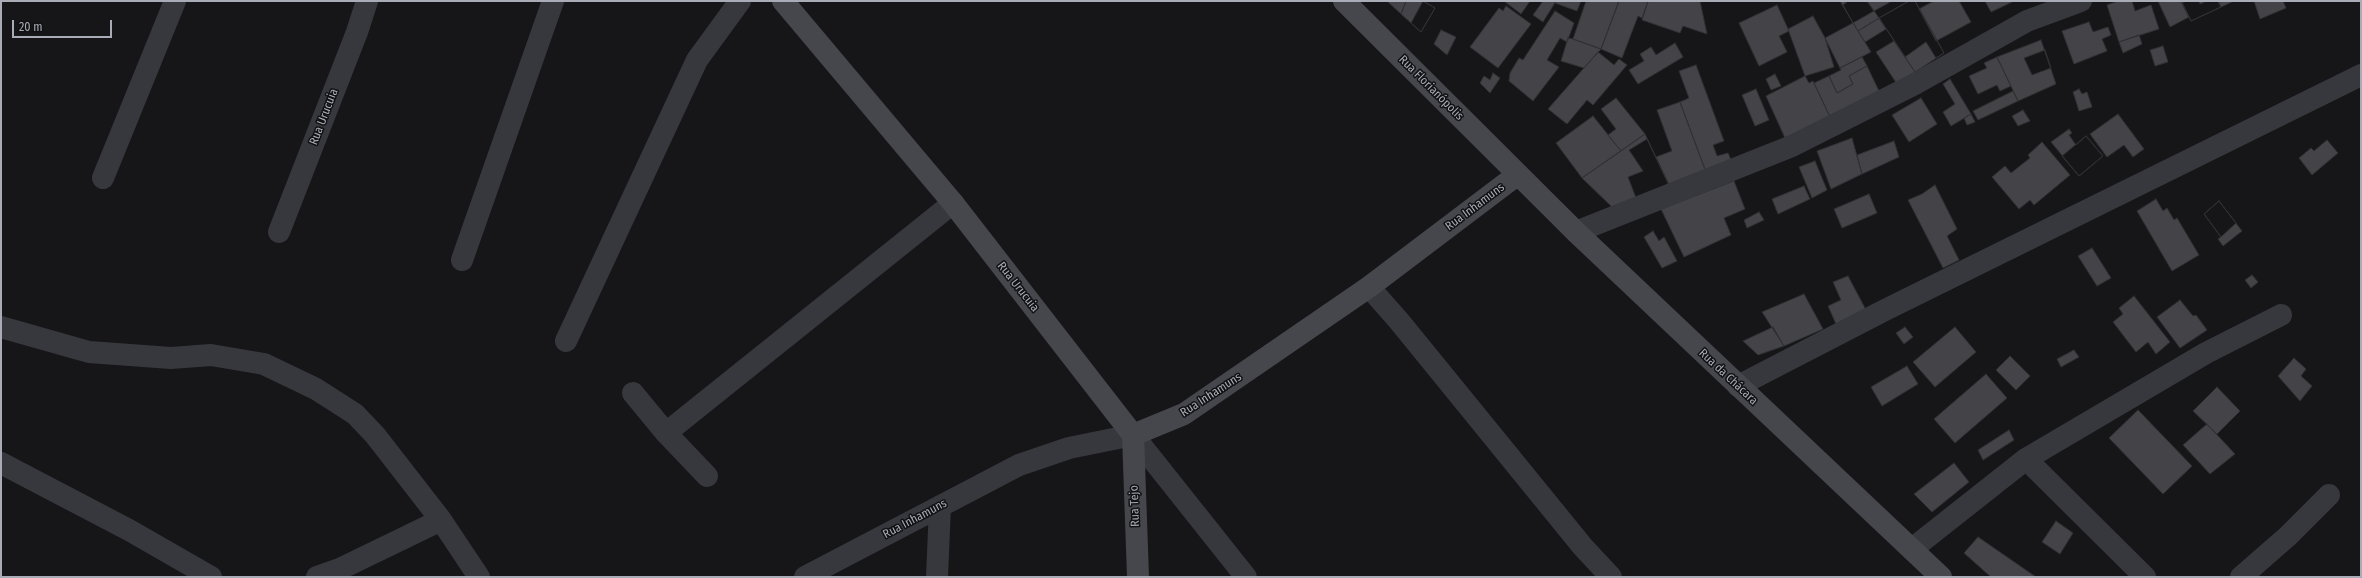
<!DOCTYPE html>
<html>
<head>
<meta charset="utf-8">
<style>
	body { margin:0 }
	#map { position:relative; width:2362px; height:578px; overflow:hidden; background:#161618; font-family:"Fira Sans Condensed",sans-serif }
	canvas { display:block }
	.frame { position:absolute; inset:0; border:2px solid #a9acb7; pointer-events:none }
	.scale { position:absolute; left:12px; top:20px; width:100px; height:18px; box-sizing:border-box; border:2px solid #a9acb7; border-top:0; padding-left:5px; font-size:12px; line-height:14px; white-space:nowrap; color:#a9acb7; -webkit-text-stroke:3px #111113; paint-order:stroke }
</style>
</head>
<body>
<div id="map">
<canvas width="2362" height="578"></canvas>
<div class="frame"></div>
<div class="scale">20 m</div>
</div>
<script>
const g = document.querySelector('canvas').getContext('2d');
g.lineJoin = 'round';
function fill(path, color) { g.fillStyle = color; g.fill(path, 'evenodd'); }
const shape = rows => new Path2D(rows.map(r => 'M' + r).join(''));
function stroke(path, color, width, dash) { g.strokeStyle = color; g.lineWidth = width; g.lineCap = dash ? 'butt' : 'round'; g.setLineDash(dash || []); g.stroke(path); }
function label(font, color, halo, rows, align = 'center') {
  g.font = font + ' "Fira Sans Condensed",sans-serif'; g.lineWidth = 3; g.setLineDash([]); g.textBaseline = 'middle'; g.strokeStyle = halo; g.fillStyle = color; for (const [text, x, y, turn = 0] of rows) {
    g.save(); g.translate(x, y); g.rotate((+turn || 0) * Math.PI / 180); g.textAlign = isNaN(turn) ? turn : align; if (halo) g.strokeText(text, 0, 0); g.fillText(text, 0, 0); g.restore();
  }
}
const building = shape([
	[1387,1,1406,1,1401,14,1387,1],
	[1406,1,1423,1,1435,8,1421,32,1401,14,1406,1],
	[1423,1,1435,8,1421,32,1411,23,1423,1],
	[1504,1,1530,1,1521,14,1504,1],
	[1543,1,1556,1,1543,22,1533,15,1543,1],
	[1556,1,1581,1,1577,11,1555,3,1556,1],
	[1586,1,1619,1,1601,49,1573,39,1586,1],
	[1619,1,1648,1,1642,18,1638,16,1622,58,1601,49,1619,1],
	[1648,1,1700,1,1707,34,1683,26,1680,33,1642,20,1648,1],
	[1840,1,1867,1,1879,18,1858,31,1840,1],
	[1848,1,1867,1,1874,11,1853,23,1843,5,1848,1],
	[1867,1,1892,1,1874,11,1867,1],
	[1909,1,1915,1,1944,53,1915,72,1879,18,1909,1],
	[1909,1,1915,1,1944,53,1936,58,1926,42,1905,57,1879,18,1909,1],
	[1934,1,1959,1,1971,22,1936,41,1919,9,1934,1],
	[1985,1,2012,1,2012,2,1991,12,1985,1],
	[2118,1,2132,1,2135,11,2151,5,2159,29,2119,42,2107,5,2118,1],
	[2158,1,2181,1,2189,17,2170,27,2158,1],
	[2181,1,2218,1,2221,7,2191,21,2181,1],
	[2186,1,2199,1,2200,4,2207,1,2218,1,2221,7,2191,21,2182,3,2186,1],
	[2218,1,2234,1,2221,7,2218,1],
	[2254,1,2283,1,2286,8,2260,19,2254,1],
	[1777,5,1789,31,1779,36,1787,52,1759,66,1739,23,1777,5],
	[1506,6,1531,24,1498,68,1470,47,1499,8,1503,11,1506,6],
	[1555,11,1574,23,1567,42,1560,38,1547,60,1559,67,1533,101,1509,81,1510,73,1519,58,1523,60,1555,11],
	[1813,16,1825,38,1834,67,1805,76,1788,29,1813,16],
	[1879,18,1886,29,1865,42,1858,31,1879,18],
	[2089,22,2093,32,2108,27,2111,35,2102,39,2107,51,2074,64,2062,31,2089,22],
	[1853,23,1871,52,1840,68,1825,38,1853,23],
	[1441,30,1456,37,1447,55,1434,44,1441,30],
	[2139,35,2142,44,2123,53,2119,42,2139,35],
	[1568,38,1573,39,1601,49,1584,68,1561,61,1568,38],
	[2041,40,2056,84,2018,101,1997,57,2041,40],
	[1894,41,1915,72,1897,84,1876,52,1894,41],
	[1675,43,1683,57,1638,84,1629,70,1644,61,1640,54,1651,47,1656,55,1675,43],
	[2163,46,2168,62,2155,66,2150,50,2163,46],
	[2045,50,2051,68,2032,75,2024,58,2045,50],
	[1598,52,1614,65,1619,59,1627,65,1593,105,1587,100,1567,124,1548,109,1598,52],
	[1862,57,1867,66,1849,76,1853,84,1837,93,1829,76,1841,70,1840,68,1862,57],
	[1997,57,2011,86,2000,91,1997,85,1978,94,1969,76,1987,68,1984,63,1997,57],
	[1696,65,1724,141,1713,145,1717,156,1728,153,1732,162,1706,172,1680,102,1689,98,1679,71,1696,65],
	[1867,66,1879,91,1830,117,1814,83,1829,76,1837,93,1853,84,1849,76,1867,66],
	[1493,73,1500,78,1490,93,1480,83,1484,76,1490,80,1493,73],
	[1775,74,1781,86,1771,90,1766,79,1775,74],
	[1805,76,1809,83,1813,81,1830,117,1785,138,1766,96,1805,76],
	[1950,79,1971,114,1951,126,1943,112,1955,104,1943,84,1950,79],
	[1756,89,1769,120,1755,126,1742,95,1756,89],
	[2079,89,2082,94,2087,92,2092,107,2079,111,2073,92,2079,89],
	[2013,91,2018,101,1978,120,1973,111,2013,91],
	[1616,98,1645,134,1621,151,1608,135,1616,129,1601,109,1616,98],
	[1921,98,1937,124,1909,142,1892,115,1921,98],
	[1680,102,1706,172,1669,185,1656,157,1672,151,1657,110,1680,102],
	[2023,110,2030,121,2018,126,2012,116,2023,110],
	[1971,114,1975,122,1967,125,1964,118,1971,114],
	[2118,114,2144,149,2133,157,2124,145,2107,157,2090,134,2118,114],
	[1593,116,1621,151,1582,178,1556,143,1593,116],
	[2069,129,2072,133,2069,135,2076,145,2086,136,2103,156,2079,176,2051,142,2069,129],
	[1645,134,1669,185,1612,207,1582,178,1645,134],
	[2086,136,2103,156,2079,176,2062,156,2086,136],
	[1852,138,1862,174,1831,189,1817,151,1852,138],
	[1647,139,1669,185,1636,198,1628,177,1643,171,1629,150,1647,139],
	[2327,140,2338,153,2312,175,2299,158,2311,148,2314,151,2327,140],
	[1894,141,1899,157,1862,174,1857,155,1894,141],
	[2042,142,2070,175,2034,205,2030,200,2019,209,1992,177,2005,166,2011,173,2030,158,2028,155,2042,142],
	[1815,161,1827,190,1812,198,1799,167,1815,161],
	[1734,181,1745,209,1724,218,1731,235,1684,257,1661,209,1734,181],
	[1935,185,1957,229,1947,236,1959,260,1943,268,1908,200,1922,194,1935,185],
	[1804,186,1810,199,1778,214,1772,199,1804,186],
	[1869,194,1877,213,1842,228,1834,209,1869,194],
	[2156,199,2163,211,2167,208,2174,220,2177,218,2199,255,2172,271,2137,211,2156,199],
	[2219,201,2242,231,2223,246,2218,239,2221,237,2204,214,2219,201],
	[2219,201,2236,223,2221,237,2204,214,2219,201],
	[1759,212,1764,220,1747,228,1744,220,1759,212],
	[1653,231,1659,241,1664,237,1677,261,1662,268,1644,237,1653,231],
	[2092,248,2111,278,2097,286,2078,256,2092,248],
	[2252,275,2258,282,2251,288,2245,280,2252,275],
	[1848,276,1866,310,1836,324,1828,306,1841,300,1833,282,1848,276],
	[1804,294,1823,329,1784,346,1762,312,1804,294],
	[2134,296,2170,342,2156,354,2148,342,2136,352,2113,322,2123,314,2119,308,2134,296],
	[2180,300,2193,316,2196,315,2207,330,2180,348,2157,317,2180,300],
	[1773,327,1784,346,1758,355,1743,341,1773,327],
	[1905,327,1913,337,1904,344,1896,333,1905,327],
	[1955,327,1976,352,1935,387,1913,362,1955,327],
	[2074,350,2079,357,2061,367,2057,359,2074,350],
	[2010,356,2030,376,2016,390,1996,370,2010,356],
	[2294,358,2306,369,2301,376,2312,386,2300,401,2278,376,2294,358],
	[1907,366,1918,384,1882,406,1871,387,1907,366],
	[1986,374,2007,398,1955,443,1934,419,1986,374],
	[2217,387,2240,411,2217,434,2193,411,2217,387],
	[2138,410,2192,466,2163,494,2109,438,2138,410],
	[2207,424,2235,454,2210,474,2183,445,2207,424],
	[2009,430,2014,440,1983,460,1978,450,2009,430],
	[1954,463,1969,482,1932,512,1914,494,1954,463],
	[2056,521,2073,533,2060,554,2042,542,2056,521],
	[1978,537,2036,577,1991,577,1964,553,1978,537]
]);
fill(building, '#434348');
stroke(building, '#313034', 1);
stroke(shape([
	[103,178,175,1],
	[279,232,357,32,367,1],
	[1576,232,1792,146,1915,84,2027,21,2081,1],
	[462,260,553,1],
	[1369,287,1399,321,1583,547,1611,577],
	[1,327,89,352,171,358,211,355,264,364,316,389,355,414,375,435,441,520,479,577],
	[566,341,697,60,740,1],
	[1738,386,1885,310,2361,75],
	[633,393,666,433,707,476],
	[666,433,953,203],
	[2026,459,2145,577],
	[1,463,129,530,211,577],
	[1912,549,2026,459,2206,353,2281,315],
	[317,577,340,569,441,520],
	[805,577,1019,465,1069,448,1133,435,1246,577],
	[937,577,940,506],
	[2241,577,2288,536,2329,495]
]), '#37383d', 22);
stroke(shape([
	[783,1,953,203,1133,435],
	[1344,1,1576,232,1941,577],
	[1133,435,1184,414,1369,287,1517,175],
	[1133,435,1138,577]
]), '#46474c', 22);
label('12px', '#a9acb7', '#111113', [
	["Rua Florianópolis",1431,88,45],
	["Rua Urucuia",324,117,-69],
	["Rua Inhamuns",1475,207,-37],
	["Rua Urucuia",1018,287,52],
	["Rua da Chácara",1728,377,43],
	["Rua Inhamuns",1211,395,-33],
	["Rua Tejo",1135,506,-92],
	["Rua Inhamuns",915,519,-28]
]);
</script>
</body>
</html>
